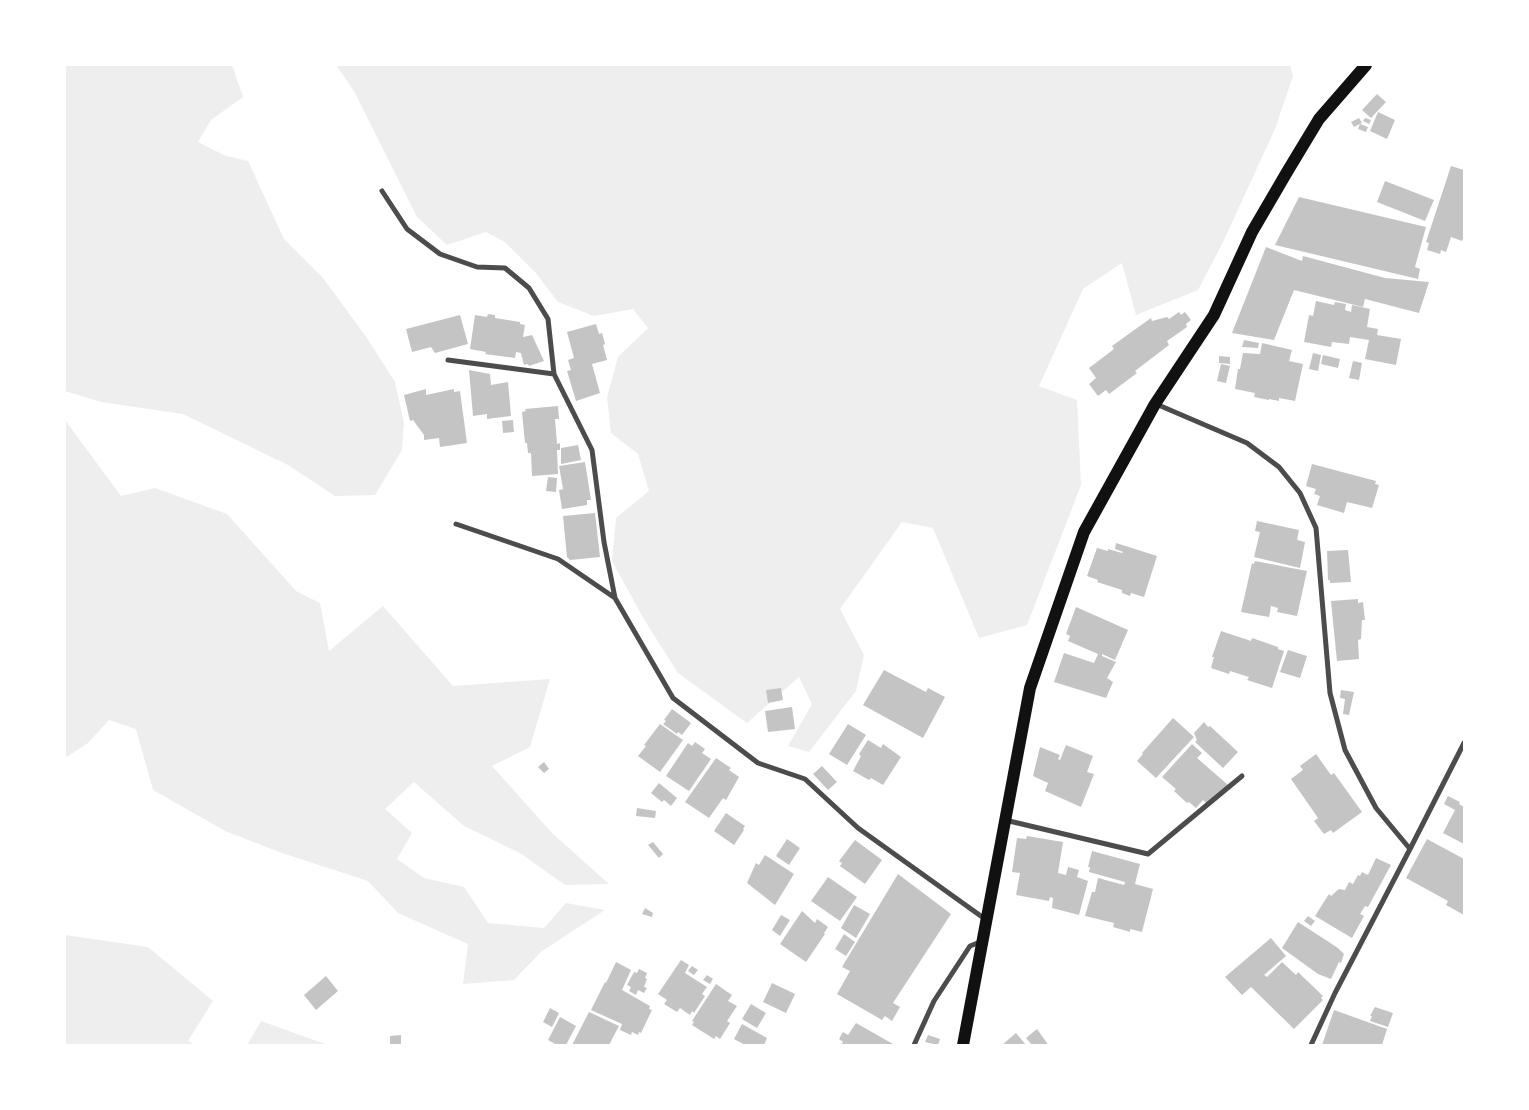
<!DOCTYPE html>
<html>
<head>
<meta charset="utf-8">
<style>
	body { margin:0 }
	#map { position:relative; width:1529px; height:1110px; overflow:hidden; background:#fff; font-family:"DM Sans",sans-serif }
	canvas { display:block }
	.frame { position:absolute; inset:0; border:66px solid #fff; pointer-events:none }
</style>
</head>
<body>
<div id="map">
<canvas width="1529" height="1110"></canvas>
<div class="frame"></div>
</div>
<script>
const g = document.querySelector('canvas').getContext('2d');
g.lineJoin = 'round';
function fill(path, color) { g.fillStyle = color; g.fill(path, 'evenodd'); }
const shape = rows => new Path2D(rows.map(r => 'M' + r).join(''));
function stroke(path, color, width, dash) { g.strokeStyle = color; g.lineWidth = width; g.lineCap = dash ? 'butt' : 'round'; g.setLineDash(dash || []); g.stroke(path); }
fill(shape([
	[65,65,232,65,243,97,211,120,198,142,226,156,248,161,284,239,323,278,367,338,395,382,404,423,402,450,375,495,335,496,288,465,183,414,101,402,65,391],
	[336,65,1290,65,1293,76,1275,129,1223,242,1198,290,1136,315,1122,263,1083,289,1039,386,1077,400,1081,485,1027,625,979,638,933,528,902,522,840,609,864,655,856,691,809,752,788,746,812,704,799,677,747,723,678,673,645,621,612,561,616,518,649,491,638,454,611,433,607,397,618,357,648,328,633,309,594,316,558,302,536,273,505,242,486,232,447,245,417,217,354,91],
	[65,420,121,496,155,488,227,514,296,591,320,603,329,651,383,606,453,686,550,679,530,747,492,766,552,833,609,884,565,885,520,853,464,826,414,782,385,809,412,833,397,859,424,878,464,887,488,923,544,928,566,903,605,910,542,951,514,980,463,984,468,944,398,913,368,881,282,853,225,831,153,790,136,729,109,720,88,743,65,758],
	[65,935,148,947,213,1001,188,1041,195,1045,65,1045],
	[261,1021,328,1045,247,1045]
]), '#eee');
fill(shape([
	[1377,94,1386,102,1371,118,1362,110],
	[1378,112,1395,120,1387,139,1370,131],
	[1359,118,1362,123,1354,127,1351,122],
	[1365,118,1371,120,1369,124,1363,121],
	[1360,124,1368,127,1366,132,1358,129],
	[1451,166,1464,170,1464,237,1462,241,1451,237,1446,252,1441,250,1440,254,1427,250,1429,243,1426,242],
	[1385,181,1434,200,1425,221,1377,202],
	[1299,197,1426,227,1415,267,1420,269,1418,279,1275,245],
	[1266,247,1302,261,1303,256,1385,278,1429,282,1419,313,1365,299,1363,307,1294,290,1274,340,1232,333],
	[1316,301,1334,305,1335,302,1346,304,1345,310,1351,312,1352,305,1370,309,1367,327,1378,329,1377,335,1401,339,1396,365,1365,359,1369,340,1350,337,1349,344,1332,342,1331,347,1304,342,1309,315,1313,316],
	[1179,312,1181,315,1185,312,1191,320,1186,324,1187,327,1167,341,1169,345,1135,371,1137,373,1109,394,1106,390,1098,396,1089,384,1096,378,1089,368,1114,349,1112,346,1151,318,1152,321,1167,317,1169,319],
	[488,314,495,315,495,318,520,322,520,324,525,325,523,337,532,335,544,361,529,366,528,364,524,365,521,353,516,352,515,358,485,354,486,352,470,349,475,315,487,317],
	[460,315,468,344,435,353,431,347,412,352,406,329],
	[596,324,599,334,602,333,605,344,603,345,607,360,592,364,600,393,576,401,567,371,571,370,568,360,574,358,567,332],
	[1244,340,1259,343,1258,348,1242,347],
	[1262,343,1292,350,1289,361,1303,364,1295,401,1279,398,1279,401,1269,399,1269,400,1254,397,1255,393,1235,389,1238,369,1240,369,1243,353,1260,354],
	[1313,353,1321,355,1318,371,1309,369],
	[1323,355,1340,359,1338,368,1321,364],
	[1219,356,1230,357,1230,364,1219,363],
	[1353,361,1362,363,1359,380,1349,378],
	[1221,364,1230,366,1226,383,1217,381],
	[469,370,490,374,491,385,508,382,511,416,487,419,487,414,473,416],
	[426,389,426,395,454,389,454,392,460,391,467,443,440,447,439,438,424,440,424,435,413,420,410,421,404,395],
	[558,406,559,419,555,419,557,444,560,443,560,450,557,450,558,474,532,476,531,453,528,453,527,443,525,443,522,412,526,411,525,409],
	[513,420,514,432,503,433,502,421],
	[578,445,581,460,561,464,561,448],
	[585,462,591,500,587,500,587,505,562,509,559,490,563,489,559,466],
	[1312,464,1376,481,1375,484,1379,485,1372,508,1347,502,1344,513,1317,505,1320,496,1314,494,1316,489,1306,486],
	[548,477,557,478,556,492,546,491],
	[595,513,600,557,570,560,567,557,563,516],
	[1257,521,1299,530,1297,540,1305,542,1300,568,1254,557,1260,532,1255,531],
	[1116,543,1157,556,1144,597,1131,593,1130,596,1122,593,1122,590,1097,582,1098,580,1087,576,1097,548,1108,551,1108,549,1122,553,1123,552,1115,549],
	[1348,550,1351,582,1330,583,1330,580,1328,580,1327,551],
	[1255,561,1307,571,1297,616,1277,612,1278,608,1271,606,1269,617,1241,612,1252,563,1254,564],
	[1358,599,1358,603,1363,602,1365,620,1362,620,1361,639,1358,640,1359,659,1337,661,1331,601],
	[1076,607,1128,630,1115,660,1102,654,1102,656,1116,662,1107,678,1113,682,1106,698,1054,682,1064,653,1094,663,1098,654,1068,641,1070,636,1066,634],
	[1221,631,1251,641,1252,638,1278,647,1278,649,1284,651,1272,688,1247,680,1249,677,1230,671,1229,674,1211,668,1214,657,1212,657],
	[1288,650,1307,656,1300,678,1280,672],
	[884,670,926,692,928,688,945,697,923,738,863,705],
	[781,688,783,700,768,703,766,690],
	[1341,690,1354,692,1349,715,1343,714,1345,699,1340,698],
	[792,707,795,729,768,732,765,711],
	[672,709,691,723,682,735,678,732,677,734,663,724,666,721,664,720],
	[1173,718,1194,737,1156,778,1137,761,1143,754,1142,753],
	[1204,722,1208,727,1210,726,1238,752,1223,768,1195,742,1197,740,1194,733],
	[660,724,683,740,660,772,638,756,646,746,644,745],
	[848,724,866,735,847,765,829,754],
	[868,740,881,748,883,744,901,757,883,785,871,778,869,780,853,771,861,756,859,754],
	[695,742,705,749,702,753,711,759,689,791,666,776,688,743,692,746],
	[1192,744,1202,753,1197,758,1228,785,1208,805,1203,800,1196,808,1189,802,1187,803,1174,791,1176,789,1162,777],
	[1066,745,1093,756,1087,772,1094,774,1081,807,1045,791,1048,783,1033,776,1040,747,1060,755,1058,759,1060,760],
	[1316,754,1331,775,1334,773,1362,812,1333,833,1331,830,1324,834,1314,821,1318,818,1291,779,1303,770,1300,766],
	[716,758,731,768,729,770,739,777,726,800,723,798,709,818,685,802],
	[544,762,549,769,544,773,538,767],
	[822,766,837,782,828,790,813,774],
	[659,783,677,798,671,806,664,800,662,802,651,793],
	[1448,796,1460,802,1459,804,1464,807,1464,844,1443,833,1455,810,1444,804],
	[637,808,656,811,655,818,636,816],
	[726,813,745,826,743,829,744,830,734,845,714,831],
	[1027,836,1063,842,1058,873,1066,875,1068,867,1079,870,1077,877,1088,881,1079,915,1052,908,1053,898,1050,897,1049,901,1016,895,1020,873,1012,872,1017,838,1026,839],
	[787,839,800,848,789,865,776,856],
	[1427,839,1464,859,1464,915,1446,905,1448,901,1406,878],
	[855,840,882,860,865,884,840,866,842,863,839,861],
	[653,842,663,854,659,858,648,845],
	[1092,851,1140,864,1135,884,1153,889,1142,932,1130,929,1130,932,1113,927,1114,923,1085,916,1092,892,1095,892,1098,878,1124,885,1125,882,1089,872,1090,867,1088,867],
	[765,855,794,874,775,905,747,883,756,863,759,865],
	[1376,858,1391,865,1368,907,1365,906,1360,914,1364,916,1352,938,1315,916,1329,894,1331,896,1339,889,1345,890,1349,882,1353,884,1358,875,1360,876,1362,872,1368,875],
	[898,874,951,914,893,1003,900,1007,892,1021,885,1016,882,1020,837,994,850,971,842,967],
	[828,877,857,897,840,921,811,901],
	[854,905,870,914,856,938,841,928],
	[645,908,653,913,652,917,642,914],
	[802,911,815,923,817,919,828,927,824,933,825,934,806,962,780,944],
	[781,915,790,920,780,936,772,930],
	[1308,916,1315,921,1311,926,1304,921],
	[1298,922,1338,948,1344,954,1341,963,1339,962,1331,979,1318,974,1282,948],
	[844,934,855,942,846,956,835,949],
	[1271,938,1286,956,1264,975,1267,977,1282,962,1296,975,1298,972,1323,996,1321,998,1323,1000,1294,1029,1251,987,1242,995,1225,977],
	[681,960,689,965,685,973,707,987,702,994,705,996,694,1013,692,1011,690,1015,680,1008,677,1012,664,1004,667,1000,658,994],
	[616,962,631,970,622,990,650,1006,649,1009,652,1010,641,1033,639,1032,638,1035,632,1032,631,1035,620,1030,622,1024,591,1010,605,982,606,983],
	[692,966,698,970,694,975,688,971],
	[639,969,647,973,645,978,647,979,644,987,647,988,644,993,638,990,636,995,629,991,631,987,627,985,634,972,637,973],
	[707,975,713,979,710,984,703,980],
	[326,976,338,991,316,1010,304,995],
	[772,983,795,994,786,1013,763,1002],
	[716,984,732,995,728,1001,737,1006,727,1021,730,1023,720,1039,716,1036,714,1039,692,1025,694,1022,692,1021],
	[751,1004,766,1013,757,1028,742,1019],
	[1375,1007,1393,1013,1388,1027,1370,1021,1372,1016,1370,1016],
	[550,1008,559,1013,552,1027,543,1022],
	[1334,1010,1387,1029,1382,1045,1322,1045],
	[589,1012,619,1026,609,1045,572,1045],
	[560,1017,576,1026,566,1045,557,1045,548,1040],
	[856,1023,893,1044,892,1045,841,1045,843,1042,839,1039,843,1032,848,1035],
	[742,1024,767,1038,764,1045,745,1045,734,1039],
	[1037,1029,1047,1043,1047,1045,1032,1045,1026,1038],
	[1016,1033,1026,1045,1002,1045],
	[401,1035,401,1045,390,1045,390,1036],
	[928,1035,940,1039,938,1045,925,1042]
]), '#c4c4c4');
stroke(shape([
	[382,191,407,229,440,254,477,267,505,268,529,288,548,319,554,374],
	[448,360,554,374,592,450,604,542,615,598,673,698,758,763,805,779,858,828,985,919],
	[1156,404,1247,443,1279,467,1300,493,1316,528,1330,693,1345,750,1376,808,1410,849,1335,993,1311,1045],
	[456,524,558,559,615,598],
	[1005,820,1148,854,1242,776],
	[1410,849,1464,743],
	[914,1045,934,1001,970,946,980,942]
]), '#4c4c4c', 5);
stroke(shape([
	[963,1045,1030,688,1084,532,1155,404,1214,315,1252,232,1287,172,1319,119,1366,65]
]), '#111', 12);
</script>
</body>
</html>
